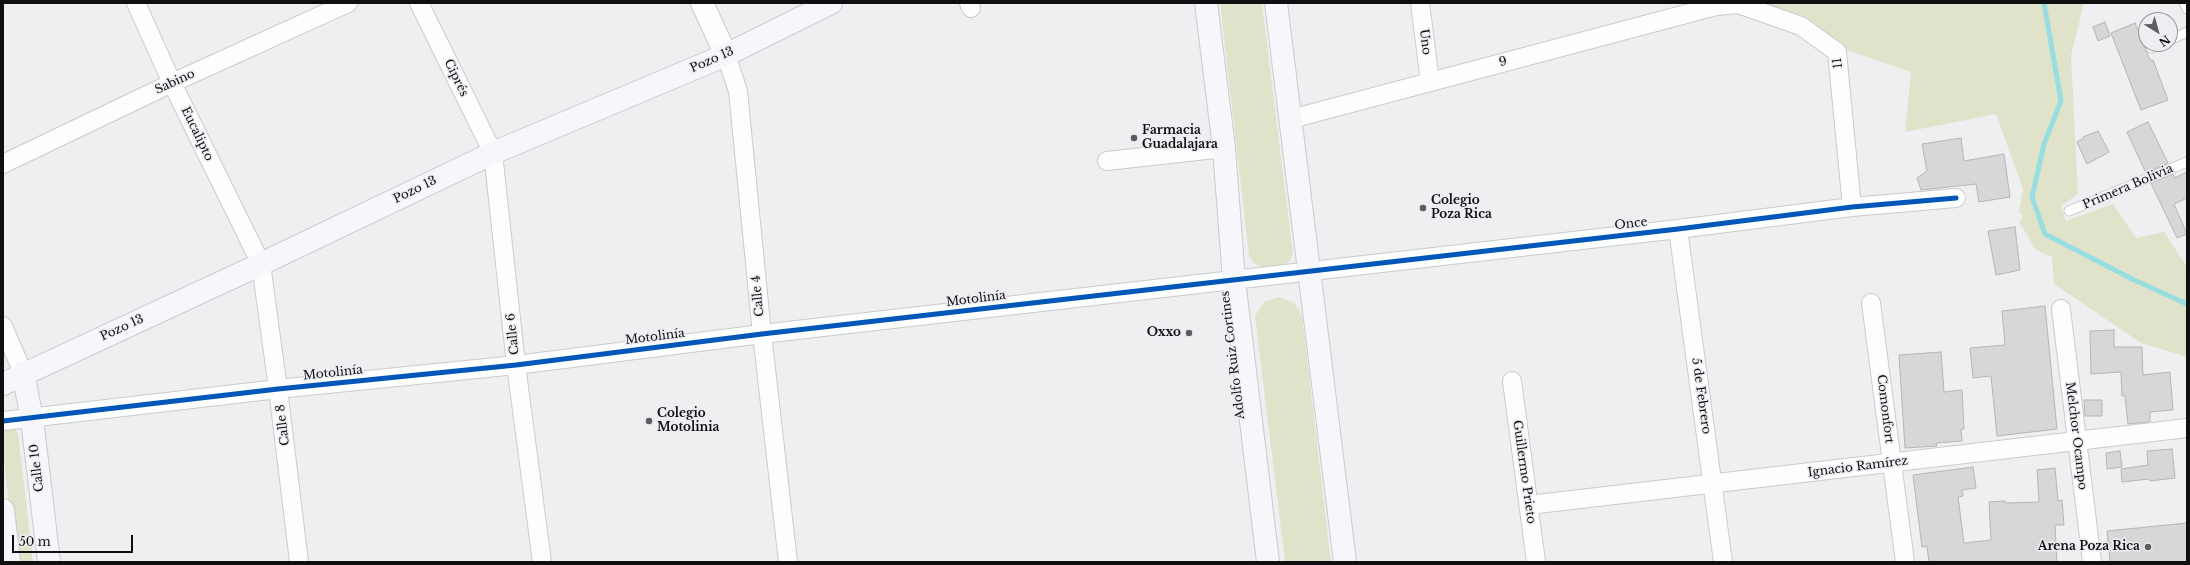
<!DOCTYPE html>
<html>
<head>
<meta charset="utf-8">
<style>
	body { margin:0 }
	#map { position:relative; width:2190px; height:565px; overflow:hidden; background:#eeeff1; font-family:"Libre Baskerville",serif }
	canvas { display:block }
	.frame { position:absolute; inset:0; border:4px solid #0e0f10; pointer-events:none }
	.north { position:absolute; left:2138px; top:12px; width:40px; height:40px; box-sizing:border-box; background:#edeef2; border:1px solid #949598; border-radius:50%; rotate:143deg; font-size:11px; font-weight:700; line-height:16px; text-align:center; color:#0e0f10 }
	.north::after { content:''; display:block; margin:auto; width:14px; height:18px; background:#5c5d5f; clip-path:polygon(50% 0,100% 100%,50% 72%,0 100%) }
	.scale { position:absolute; left:12px; top:535px; width:121px; height:18px; box-sizing:border-box; border:2px solid #0e0f10; border-top:0; padding-left:5px; font-size:12px; line-height:14px; white-space:nowrap; color:#0e0f10; -webkit-text-stroke:3px #edeef2; paint-order:stroke }
</style>
</head>
<body>
<div id="map">
<canvas width="2190" height="565"></canvas>
<div class="frame"></div>
<div class="north">N</div>
<div class="scale">50 m</div>
</div>
<script>
const g = document.querySelector('canvas').getContext('2d');
g.lineJoin = 'round';
function fill(path, color) { g.fillStyle = color; g.fill(path, 'evenodd'); }
const shape = rows => new Path2D(rows.map(r => 'M' + r).join(''));
function stroke(path, color, width, dash) { g.strokeStyle = color; g.lineWidth = width; g.lineCap = dash ? 'butt' : 'round'; g.setLineDash(dash || []); g.stroke(path); }
function label(font, color, halo, rows, align = 'center') {
  g.font = font + ' "Libre Baskerville",serif'; g.lineWidth = 3; g.setLineDash([]); g.textBaseline = 'middle'; g.strokeStyle = halo; g.fillStyle = color; for (const [text, x, y, turn = 0] of rows) {
    g.save(); g.translate(x, y); g.rotate((+turn || 0) * Math.PI / 180); g.textAlign = isNaN(turn) ? turn : align; if (halo) g.strokeText(text, 0, 0); g.fillText(text, 0, 0); g.restore();
  }
}
fill(shape([
	[1220,3,1262,3,1293,254,1290,260,1280,268,1265,269,1254,263,1249,256],
	[1759,3,2084,3,2071,56,2078,194,2061,206,2066,221,2113,204,2136,238,2164,232,2187,267,2187,357,2141,343,2054,284,2052,257,2036,250,2019,222,2023,216,2019,211,2023,189,1996,114,1905,132,1911,72,1765,22],
	[1279,297,1294,303,1302,315,1331,562,1285,562,1255,316,1264,302],
	[4,428,15,428,18,433,33,562,15,562,3,451]
]), '#e0e3c9');
stroke(shape([
	[2044,3,2061,101,2044,144,2032,197,2045,234,2134,280,2187,304]
]), '#98dee0', 5);
const building = shape([
	[2105,22,2110,36,2098,41,2093,27,2105,22],
	[2135,23,2146,51,2151,61,2153,60,2168,100,2141,110,2111,33,2135,23],
	[2148,122,2168,163,2146,173,2127,132,2148,122],
	[2098,131,2109,152,2087,164,2077,142,2084,138,2083,137,2098,131],
	[1961,138,1964,161,2004,154,2010,197,1979,202,1976,184,1921,190,1917,178,1927,171,1922,144,1961,138],
	[2187,172,2187,198,2174,204,2187,234,2177,238,2151,183,2173,174,2175,178,2187,172],
	[2015,227,2020,270,1996,275,1988,231,2015,227],
	[2045,306,2057,429,1997,436,1991,376,1973,378,1970,348,2005,345,2002,311,2045,306],
	[2114,330,2114,347,2142,347,2143,375,2170,372,2173,410,2150,412,2150,422,2128,424,2125,396,2122,396,2121,372,2091,374,2090,331,2114,330],
	[1941,352,1944,392,1962,390,1964,429,1961,429,1962,441,1936,443,1937,446,1905,448,1899,355,1941,352],
	[2084,400,2102,400,2102,416,2085,416,2084,400],
	[2172,449,2175,478,2150,481,2149,479,2122,482,2121,469,2148,465,2147,451,2172,449],
	[2120,451,2122,467,2107,469,2106,453,2120,451],
	[1973,467,1976,488,1962,490,1963,496,1958,497,1964,543,1991,540,1989,502,2005,501,2005,503,2039,502,2037,470,2055,468,2058,501,2062,500,2064,525,2055,525,2057,562,1929,562,1927,546,1922,547,1913,475,1973,467],
	[2187,523,2187,562,2110,562,2107,531,2187,523]
]);
fill(building, '#d7d7d8');
stroke(building, '#b5b5b6', 1);
const service = shape([
	[2184,3,2187,9],
	[2170,40,2187,32],
	[2151,48,2160,44],
	[2069,211,2187,162]
]);
const minor = shape([
	[136,3,172,83,261,264,278,389,299,562],
	[419,3,493,153,516,365,542,562],
	[969,3,971,8],
	[1420,3,1430,82],
	[726,55,738,91,762,334,788,562],
	[1291,119,1716,6,1738,4,1801,26,1837,52,1852,207],
	[1107,161,1224,148],
	[3,164,172,83,348,3],
	[1678,229,1723,562],
	[1871,303,1905,562],
	[2061,309,2092,562],
	[3,326,23,373],
	[1512,381,1536,562],
	[3,421,278,389,516,365,762,334,1678,229,1852,207,1956,198],
	[1529,505,2187,428]
]);
const tertiary = shape([
	[702,3,726,55]
]);
const secondary = shape([
	[1206,3,1224,148,1234,280,1268,562],
	[1276,3,1345,562],
	[23,373,32,419,49,562],
	[3,384,261,264,493,153,726,55,831,3],
	[3,510,9,562]
]);
stroke(service, '#cacbcc', 11);
stroke(minor, '#cacbcc', 20);
stroke(tertiary, '#cacbcc', 24);
stroke(secondary, '#cacbcc', 24);
stroke(service, '#fcfdfd', 9);
stroke(minor, '#fcfdfd', 18);
stroke(tertiary, '#fcfdfd', 22);
stroke(secondary, '#f5f7fa', 22);
stroke(shape([
	[3,421,278,389,516,365,762,334,1678,229,1852,207,1956,198]
]), '#0057b8', 5);
for (const [x, y, r, color] of [
	[1134,138,4,"#5c5d5f"],
	[1423,208,4,"#5c5d5f"],
	[1189,333,4,"#5c5d5f"],
	[649,421,4,"#5c5d5f"],
	[2148,547,4,"#5c5d5f"]
]) { const dot = new Path2D(); dot.arc(x, y, r, 0, 2 * Math.PI); g.fillStyle = color; g.fill(dot); stroke(dot, '#edeef2', 1.5); }
label('12px', '#0e0f10', '#edeef2', [
	["Uno",1425,42,83],
	["Pozo 13",712,60,-24],
	["9",1503,62,-15],
	["11",1838,63,-96],
	["Ciprés",456,78,64],
	["Sabino",175,82,-25],
	["Eucalipto",197,134,64],
	["Primera Bolivia",2128,187,-23],
	["Pozo 13",415,190,-26],
	["Once",1631,224,-7],
	["Calle 4",758,296,-96],
	["Motolinía",976,299,-7],
	["Pozo 13",122,328,-25],
	["Calle 6",513,334,-96],
	["Motolinía",655,337,-7],
	["Adolfo Ruiz Cortines",1233,355,-97],
	["Motolinía",333,373,-6],
	["5 de Febrero",1701,396,82],
	["Comonfort",1885,409,83],
	["Calle 8",283,425,-97],
	["Melchor Ocampo",2076,436,83],
	["Ignacio Ramírez",1858,467,-7],
	["Calle 10",37,468,-97],
	["Guillermo Prieto",1524,472,82]
]);
label('bold 12px', '#0e0f10', '#edeef2', [
	["Farmacia",1142,131],
	["Guadalajara",1142,145],
	["Colegio",1431,201],
	["Poza Rica",1431,215],
	["Oxxo",1181,333,"right"],
	["Colegio",657,414],
	["Motolinia",657,428],
	["Arena Poza Rica",2140,547,"right"]
], 'left');
</script>
</body>
</html>
